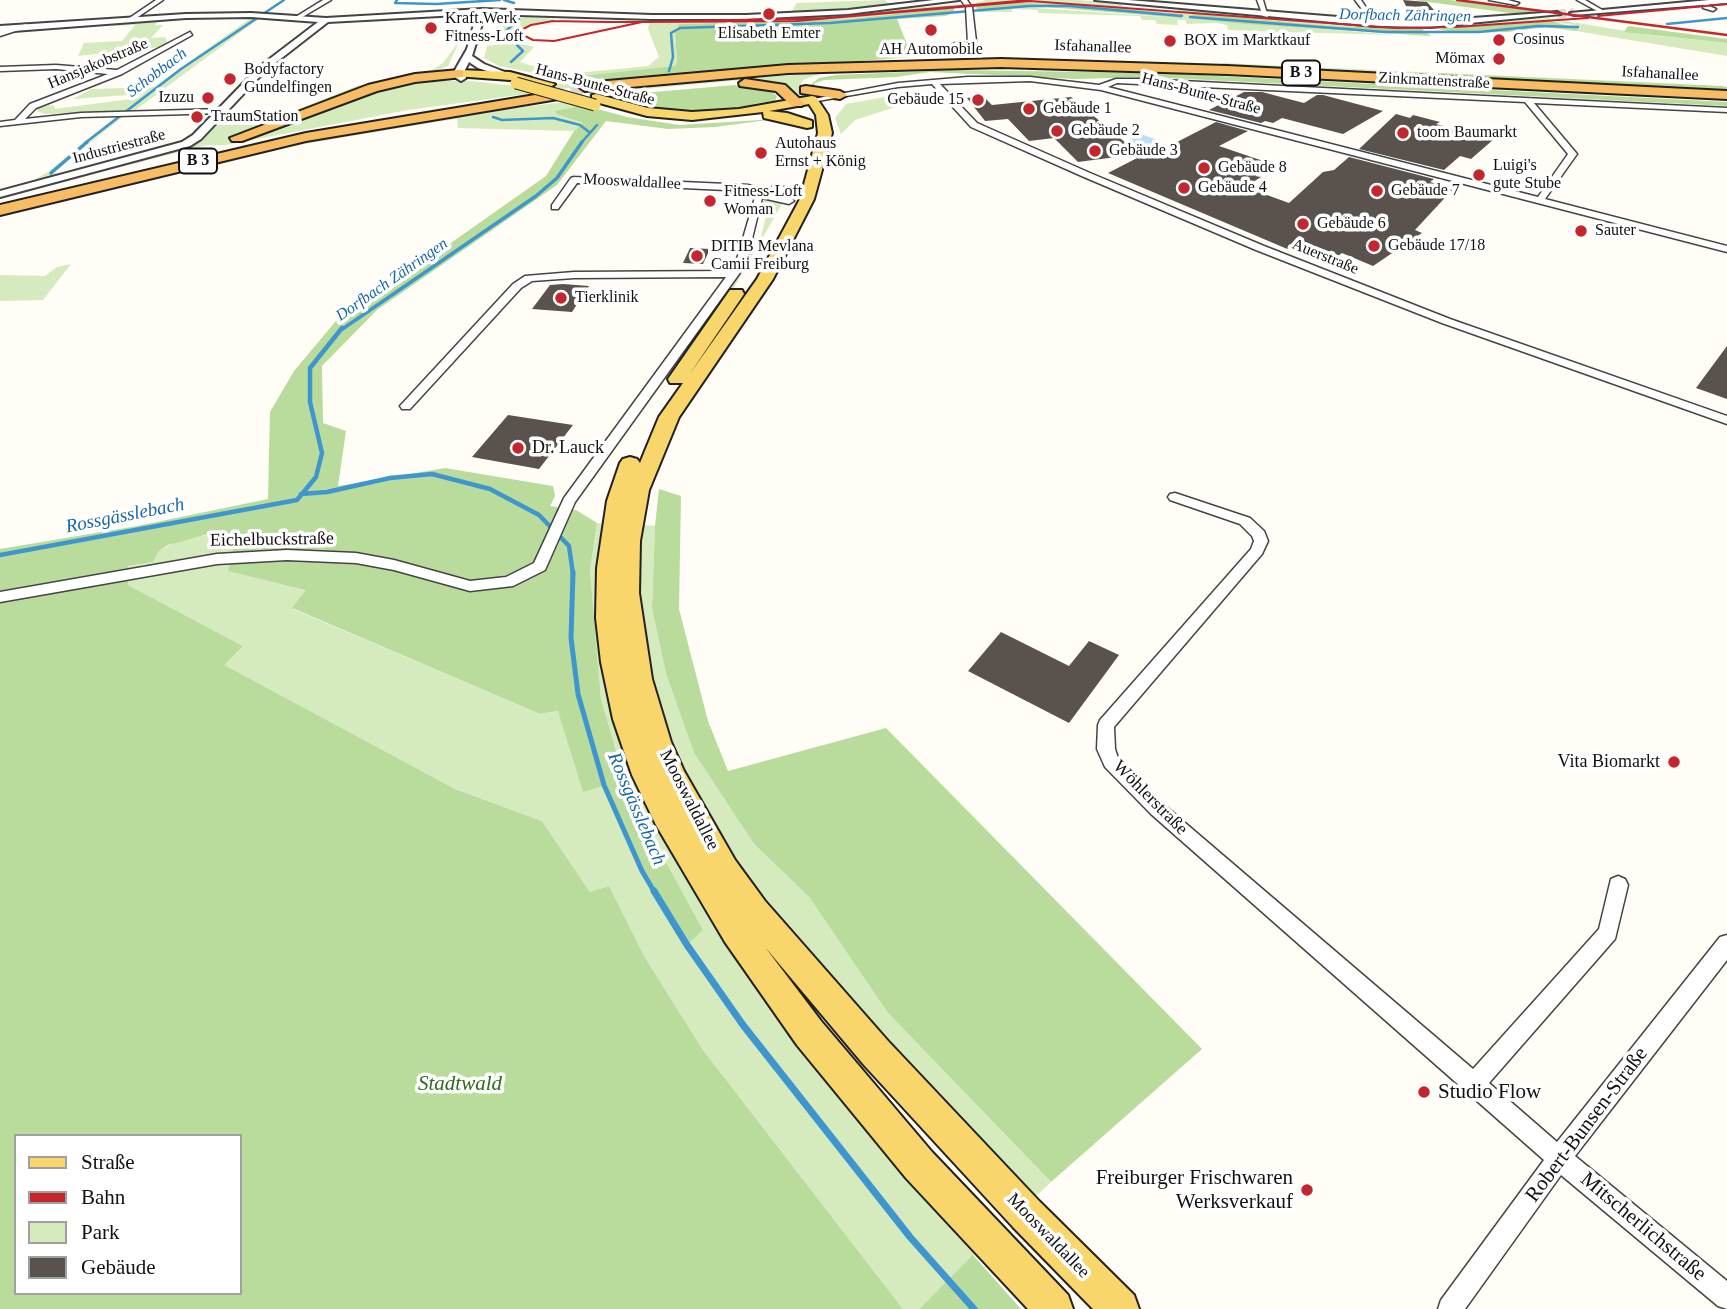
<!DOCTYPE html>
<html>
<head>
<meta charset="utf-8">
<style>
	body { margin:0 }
	#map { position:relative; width:1727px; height:1309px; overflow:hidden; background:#fffdf5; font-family:Georgia,serif }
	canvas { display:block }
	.legend { position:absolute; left:14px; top:1134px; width:228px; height:161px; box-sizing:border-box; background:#fff; border:2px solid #a0a0a0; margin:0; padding:9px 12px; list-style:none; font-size:21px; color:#111 }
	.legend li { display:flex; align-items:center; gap:14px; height:35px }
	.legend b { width:35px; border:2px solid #a0a0a0 }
</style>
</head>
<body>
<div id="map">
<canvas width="1727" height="1309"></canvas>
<ul class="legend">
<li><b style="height:9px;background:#f9d66b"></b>Straße</li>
<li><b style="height:9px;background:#c4262e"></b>Bahn</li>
<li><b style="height:19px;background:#d5ebbd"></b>Park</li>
<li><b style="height:19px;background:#5a524d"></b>Gebäude</li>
</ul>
</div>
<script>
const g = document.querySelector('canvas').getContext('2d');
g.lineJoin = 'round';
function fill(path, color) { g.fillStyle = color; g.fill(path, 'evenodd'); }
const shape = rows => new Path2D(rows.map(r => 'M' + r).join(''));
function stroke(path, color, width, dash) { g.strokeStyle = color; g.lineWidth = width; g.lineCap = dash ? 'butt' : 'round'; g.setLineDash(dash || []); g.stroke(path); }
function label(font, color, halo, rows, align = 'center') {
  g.font = font + ' Georgia,serif'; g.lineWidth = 7; g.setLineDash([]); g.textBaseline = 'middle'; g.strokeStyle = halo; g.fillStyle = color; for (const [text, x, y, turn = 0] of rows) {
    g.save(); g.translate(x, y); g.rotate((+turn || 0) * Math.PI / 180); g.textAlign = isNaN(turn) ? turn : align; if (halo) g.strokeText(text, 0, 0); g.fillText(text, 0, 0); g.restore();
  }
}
fill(shape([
	[885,0,890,5,791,12,797,3],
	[986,0,1077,0,1117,3,1122,4,1122,8,1043,3,976,6,976,3],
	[951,5,954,8,848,19,679,24,675,32,677,62,675,66,566,83,614,82,408,110,226,145,207,145,0,198,181,150,197,141,214,125,259,125,357,86,432,70,443,63,460,40,448,66,431,73,433,81,471,81,524,87,563,83,536,74,546,70,567,74,648,66,659,57,648,29,650,19,764,18],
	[1021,7,1181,18,1172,13,1180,9,1417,27,1422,29,1331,26,1194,13,1194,18,1196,19,1398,35,1248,31,1228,30,1227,25,1217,23,1187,24,1185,20,1177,20,1178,25,1157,24,1155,20,1142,20,1140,16,1038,13,1038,10,1012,9,1012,12,978,12,977,9],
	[252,17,260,18,134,111,45,114,37,111,37,108,43,106,54,105,55,109,138,98,142,94,73,99,91,89,154,87],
	[527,17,557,19,526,26,519,32,521,37,490,38,500,21],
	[1551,18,1551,21,1493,26,1437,27],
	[159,19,155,25,163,25,151,38,165,37,168,43,161,47,78,56,84,43,122,41,135,25,111,26,113,23],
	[1566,21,1649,35,1727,43,1727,56,1576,31,1580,29,1574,25,1554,22],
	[515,42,534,47,520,62,542,69,533,73,499,66,484,58,487,46],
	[1223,63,1440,73,1444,78,1223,68],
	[823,73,803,80,801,83,803,95,797,96,780,84,753,79,557,97,733,79],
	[918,91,931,98,914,101,855,120,841,134,835,118,846,104],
	[631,94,555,111,556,114,583,123,574,131,458,128,457,119,436,122,275,149,0,216,0,213,309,140,449,116],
	[118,115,125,115,52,173,69,175,23,186,48,172],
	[766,199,783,201,782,204,733,289,698,338,695,337,741,272,753,237,761,237,769,203,760,203],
	[71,264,43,300,0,301,0,275,45,276,57,267],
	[597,523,608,524,661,823,981,1248,919,1309,903,1309,703,1050,644,956,609,886,590,892,542,821,455,789,223,665,243,646,128,585,128,566,153,562,159,551,181,539,226,532,232,534,235,542,307,590,293,609,540,714,559,711,583,791,603,785,641,871,686,945,703,930,628,792,601,699,590,570],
	[643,525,655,526,652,608,666,674,694,753,754,844,809,897,888,1013,1051,1182,1035,1197,875,1025,777,913,742,868,695,792,678,758,654,687,645,639,638,586]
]), '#d5ebbd');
fill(shape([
	[1414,0,1450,0,1537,11,1517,14],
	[1020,3,1070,4,1183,14,1181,18,1047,7,977,9,976,6],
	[954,8,954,13,945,16,897,19,912,57,565,83,573,77,675,66,677,62,675,32,679,24,848,19],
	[1193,13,1331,26,1422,29,1431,36,1246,24,1196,19,1192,17],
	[1551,21,1580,29,1576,31,1545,27,1508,32,1457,33,1438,29],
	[1628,26,1727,39,1727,43,1624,32],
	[953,70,1159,73,1727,102,1727,106,1147,77,1077,79,930,72,896,77,824,80,815,83,814,88,809,86,819,78,836,75],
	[1440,73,1723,86,1727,87,1727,92,1444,78],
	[735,85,768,89,777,96,775,101,754,104,753,107,705,113,656,109,617,99,631,94],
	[583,105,627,117,680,125,776,119,715,127,668,129,606,121,557,185,377,310,322,366,323,423,346,431,338,486,445,468,553,486,555,496,550,506,576,510,597,523,590,570,601,699,628,792,703,930,688,944,643,870,606,785,583,792,558,711,540,714,292,608,306,590,228,571,235,542,232,534,226,532,215,532,168,545,159,551,153,562,128,566,128,585,243,646,224,665,455,789,542,821,590,892,609,886,644,956,703,1050,903,1309,0,1309,0,549,137,526,268,499,270,412,294,371,346,309,378,281,401,278,546,176,574,131,583,123,556,114,555,111],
	[16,1136,240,1136,240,1293,16,1293],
	[659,489,681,496,679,609,708,721,728,771,886,728,1202,1049,1051,1182,888,1013,809,897,754,844,694,753,666,674,652,608,655,526],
	[973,1255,1021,1309,919,1309]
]), '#b9dc9c');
stroke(shape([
	[397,0,395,3,436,4,500,0],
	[504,0,514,3],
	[1190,17,1385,32,1479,32,1538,26,1578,27],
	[1667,24,1727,18],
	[509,36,507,30,519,19],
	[511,62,523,51,517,45],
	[669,71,673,57,671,33,680,28,830,23,1029,6,1070,6,1182,16],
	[493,117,502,120,553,118,580,125,589,132],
	[85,143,181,69,284,0],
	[581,143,597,125]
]), '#3f96cf', 2.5);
stroke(shape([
	[51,173,87,142],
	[341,330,536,196,557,178,582,142]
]), '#3f96cf', 3.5);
stroke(shape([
	[301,494,327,492,390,478,432,474,490,489,539,515,569,546,573,574],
	[0,555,297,500,316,477,322,453,310,402,310,368,342,328]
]), '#3f96cf', 4.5);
stroke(shape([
	[573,572,571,638,578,694,604,785,642,871,655,893]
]), '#3f96cf', 5);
stroke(shape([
	[654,891,687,945,743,1025,910,1237,974,1309]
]), '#3f96cf', 7);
fill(shape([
	[1141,134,1157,140,1159,142,1142,148,1126,141,1141,134]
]), '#b9e0f7');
fill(shape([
	[1403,0,1427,2,1440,17,1411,16],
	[1244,92,1262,92,1304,103,1317,95,1323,95,1383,111,1343,134,1282,118,1273,123,1265,121,1261,123,1209,110],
	[983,96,992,105,1071,97,1139,154,1078,162,1054,138,1029,141,1008,119,985,121,967,98],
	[1396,114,1410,118,1413,115,1440,122,1436,124,1494,139,1471,159,1460,156,1444,170,1359,149],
	[1216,122,1248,131,1219,146,1275,165,1255,176,1261,177,1245,187,1289,203,1323,172,1334,170,1349,157,1434,179,1430,182,1454,188,1415,230,1422,233,1373,266,1342,253,1335,258,1328,255,1318,262,1108,173,1141,156,1144,159],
	[690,248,710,249,703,264,683,263],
	[563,284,589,286,572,312,532,309,550,285],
	[1727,346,1727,399,1696,388],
	[508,415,573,425,539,469,472,457],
	[1001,632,1069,666,1089,641,1119,655,1069,723,968,671]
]), '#5a524d');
stroke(shape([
	[1557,14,1574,13]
]), '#dbdad3', 9, [9, 4.5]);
stroke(shape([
	[553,96,597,90]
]), '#dbdad3', 12, [12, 6]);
const minor = shape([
	[156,0,163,0,132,21,128,21,128,19,156,0],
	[323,0,331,0,299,19,294,18,323,0],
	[961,0,967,0,972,7,977,50,960,54,945,48,957,42,968,43,966,7,961,0],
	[958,46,969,48,955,48,958,46],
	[1257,0,1263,0,1268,17,1263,16,1257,0],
	[1355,0,1361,0,1377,24,1373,24,1355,0],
	[1489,0,1508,0,1519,3,1516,5,1489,0],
	[1577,0,1585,0,1604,11,1599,12,1577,0],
	[1705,3,1709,3,1709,6,1716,9,1713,11,1703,8,1705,3],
	[26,24,28,27,0,36,0,32,26,24],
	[190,32,192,35,122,74,36,108,25,119,81,113,222,109,225,113,81,117,0,126,0,122,15,120,30,104,108,74,56,69,0,71,0,67,56,65,117,70,190,32],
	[968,77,1030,77,1099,85,1116,79,1141,79,1727,108,1727,112,1534,103,1577,154,1545,199,1727,246,1727,252,1101,90,1030,81,940,84,977,123,1090,173,1264,246,1450,319,1727,416,1727,424,1442,323,1256,250,1084,177,971,127,932,84,898,87,812,102,808,100,898,83,968,77],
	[1117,83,1525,102,1568,154,1538,197,1108,87,1117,83],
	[574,177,748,185,764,190,772,187,810,187,815,190,810,193,773,193,792,199,794,201,789,204,762,198,747,259,739,274,575,502,545,570,513,586,470,591,394,570,356,563,287,560,217,564,0,602,0,592,217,554,287,550,356,553,394,560,470,581,506,577,534,563,564,498,726,277,574,278,532,281,521,288,410,409,402,409,400,406,513,284,525,276,574,272,730,271,737,259,756,194,747,191,577,183,558,209,552,209,552,205,571,178,574,177],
	[1175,493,1250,518,1264,531,1268,541,1262,554,1114,727,1115,749,1118,758,1163,804,1473,1069,1599,929,1611,879,1618,876,1625,879,1628,885,1615,939,1489,1083,1557,1142,1720,937,1727,935,1727,960,1575,1156,1727,1281,1727,1309,1718,1306,1561,1175,1465,1309,1438,1309,1441,1300,1544,1160,1151,814,1105,767,1097,749,1098,725,1100,720,1251,549,1254,541,1252,536,1240,524,1170,500,1168,497,1170,494,1175,493]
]);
const tertiary = shape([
	[934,0,959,0,848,14,746,19,652,19,485,14,472,56,484,64,515,76,507,78,478,68,469,62,465,70,466,78,461,81,456,78,455,70,467,49,477,14,328,22,265,71,201,139,190,146,0,197,0,191,182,142,193,135,259,67,318,22,251,17,186,18,0,32,0,26,186,14,251,13,326,18,482,9,652,15,746,15,848,10,934,0],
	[1095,0,1128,0,1375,20,1430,21,1557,12,1561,14,1430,27,1375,26,1095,0],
	[1709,0,1727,0,1727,3,1574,15,1570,13,1709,0]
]);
const primary = shape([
	[459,70,510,72,555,84,549,88,510,80,455,76,453,74,459,70],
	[596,94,648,108,692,112,739,109,812,96,816,97,828,115,832,133,814,199,773,279,679,417,649,490,640,541,639,593,652,679,671,742,684,771,735,860,765,901,888,1041,1039,1201,1134,1295,1139,1309,1093,1309,1013,1227,864,1065,765,947,821,1021,932,1152,1068,1295,1073,1309,1028,1309,906,1178,797,1045,725,942,656,825,632,775,613,719,601,662,596,618,597,568,607,501,620,463,623,459,630,457,637,459,640,463,659,417,683,383,670,383,668,379,730,290,742,290,744,294,689,375,757,279,800,199,818,133,816,115,809,104,769,111,787,113,812,121,812,127,807,128,764,118,763,112,692,120,647,116,592,101,592,95,596,94]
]);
const trunk = shape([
	[1001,59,1227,66,1727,91,1727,99,1227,74,1001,67,788,73,585,91,579,87,585,83,788,65,1001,59],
	[459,70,463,71,463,77,415,82,377,91,242,141,232,141,230,138,368,85,415,74,459,70],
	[745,79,785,85,804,103,802,106,792,106,776,91,740,86,739,83,745,79],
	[806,86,840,91,847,95,840,99,801,93,801,87,806,86],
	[553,92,558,93,558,99,306,141,0,215,0,205,306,133,553,92]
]);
stroke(minor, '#444', 3);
stroke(tertiary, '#444', 4);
stroke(primary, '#222', 4);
stroke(trunk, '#222', 4);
fill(minor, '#fff');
fill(tertiary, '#fff');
fill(primary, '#f9d66b');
fill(trunk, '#f7bc64');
stroke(shape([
	[1598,16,1727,4],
	[553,21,606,22,642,22,554,41,533,40,521,34,523,29,531,25,553,21],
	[642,22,648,22],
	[648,22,796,21,1030,1,1396,28,1456,27,1588,18],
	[648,22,825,18,1029,0]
]), '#c4262e', 2);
stroke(shape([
	[1457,0,1727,35]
]), '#c4262e', 2.5);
const primaryBridge = shape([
	[516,83,595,105]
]);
stroke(primaryBridge, '#222', 13, []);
stroke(primaryBridge, '#f9d66b', 11);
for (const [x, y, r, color] of [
	[769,14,7,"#c4262e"],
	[431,28,7,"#c4262e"],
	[931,30,7,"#c4262e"],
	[1499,40,7,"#c4262e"],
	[1170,41,7,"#c4262e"],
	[1499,59,7,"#c4262e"],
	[230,79,7,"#c4262e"],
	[208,98,7,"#c4262e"],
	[978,100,7,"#c4262e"],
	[1029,109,7,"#c4262e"],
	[197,117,7,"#c4262e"],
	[1057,131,7,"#c4262e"],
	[1403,133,7,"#c4262e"],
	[1095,151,7,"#c4262e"],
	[761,153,7,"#c4262e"],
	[1204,168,7,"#c4262e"],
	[1479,175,7,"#c4262e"],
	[1184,188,7,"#c4262e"],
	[1377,191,7,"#c4262e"],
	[710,201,7,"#c4262e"],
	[1303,224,7,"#c4262e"],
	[1581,231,7,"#c4262e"],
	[1374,246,7,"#c4262e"],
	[697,256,7,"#c4262e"],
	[561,298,7,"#c4262e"],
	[518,448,7,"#c4262e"],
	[1674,762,7,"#c4262e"],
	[1424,1092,7,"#c4262e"],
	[1307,1190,7,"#c4262e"]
]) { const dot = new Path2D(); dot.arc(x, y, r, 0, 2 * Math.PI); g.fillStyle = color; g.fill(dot); stroke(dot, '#fff', 2.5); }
label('italic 16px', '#1768a6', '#fff', [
	["Dorfbach Zähringen",1405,16,1],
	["Schobbach",157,73,-37],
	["Dorfbach Zähringen",392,280,-35]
]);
label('16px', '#111', '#fff', [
	["Kraft.Werk",445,19],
	["Fitness-Loft",445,37],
	["Elisabeth Emter",769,34,"center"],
	["Cosinus",1513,40],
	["BOX im Marktkauf",1184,41],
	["AH Automobile",931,50,"center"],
	["Mömax",1485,59,"right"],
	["Bodyfactory",244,70],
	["Gundelfingen",244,88],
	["Izuzu",194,98,"right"],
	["Gebäude 15",964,100,"right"],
	["Gebäude 1",1043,109],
	["TraumStation",211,117],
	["Gebäude 2",1071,131],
	["toom Baumarkt",1417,133],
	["Autohaus",775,144],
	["Ernst + König",775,162],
	["Gebäude 3",1109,151],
	["Luigi's",1493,166],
	["gute Stube",1493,184],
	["Gebäude 8",1218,168],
	["Gebäude 4",1198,188],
	["Gebäude 7",1391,191],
	["Fitness-Loft",724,192],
	["Woman",724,210],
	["Gebäude 6",1317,224],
	["Sauter",1595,231],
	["Gebäude 17/18",1388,246],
	["DITIB Mevlana",711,247],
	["Camii Freiburg",711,265],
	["Tierklinik",575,298]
], 'left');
label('16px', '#111', '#fff', [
	["Isfahanallee",1093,47,2],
	["Hansjakobstraße",98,64,-23],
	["Isfahanallee",1660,74,3],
	["Zinkmattenstraße",1434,81,3],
	["Hans-Bunte-Straße",595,85,15],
	["Hans-Bunte-Straße",1201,94,15],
	["Industriestraße",119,147,-15],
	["Mooswaldallee",632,182,3],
	["Auerstraße",1325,257,22]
]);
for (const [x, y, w] of [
	[1301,73,38],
	[198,161,38]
]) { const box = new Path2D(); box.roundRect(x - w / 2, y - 12.5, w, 25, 5); g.fillStyle = '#fff'; g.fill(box); stroke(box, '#111', 2); }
label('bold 16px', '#111', null, [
	["B 3",1301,73],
	["B 3",198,161]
]);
label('18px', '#111', '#fff', [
	["Dr. Lauck",532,448],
	["Vita Biomarkt",1660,762,"right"]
], 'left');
label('18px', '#111', '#fff', [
	["Eichelbuckstraße",272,540,-1],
	["Wöhlerstraße",1150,798,45],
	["Mooswaldallee",689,800,63],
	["Mooswaldallee",1048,1236,46]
]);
label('italic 19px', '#1768a6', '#fff', [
	["Rossgässlebach",125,516,-11],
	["Rossgässlebach",636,809,67]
]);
label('italic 21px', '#2f6b1f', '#fff', [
	["Stadtwald",460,1084]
]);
label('21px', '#111', '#fff', [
	["Studio Flow",1438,1092],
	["Freiburger Frischwaren",1293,1178,"right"],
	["Werksverkauf",1293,1202,"right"]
], 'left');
label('21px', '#111', '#fff', [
	["Robert-Bunsen-Straße",1587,1125,-53],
	["Mitscherlichstraße",1643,1227,40]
]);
</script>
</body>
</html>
